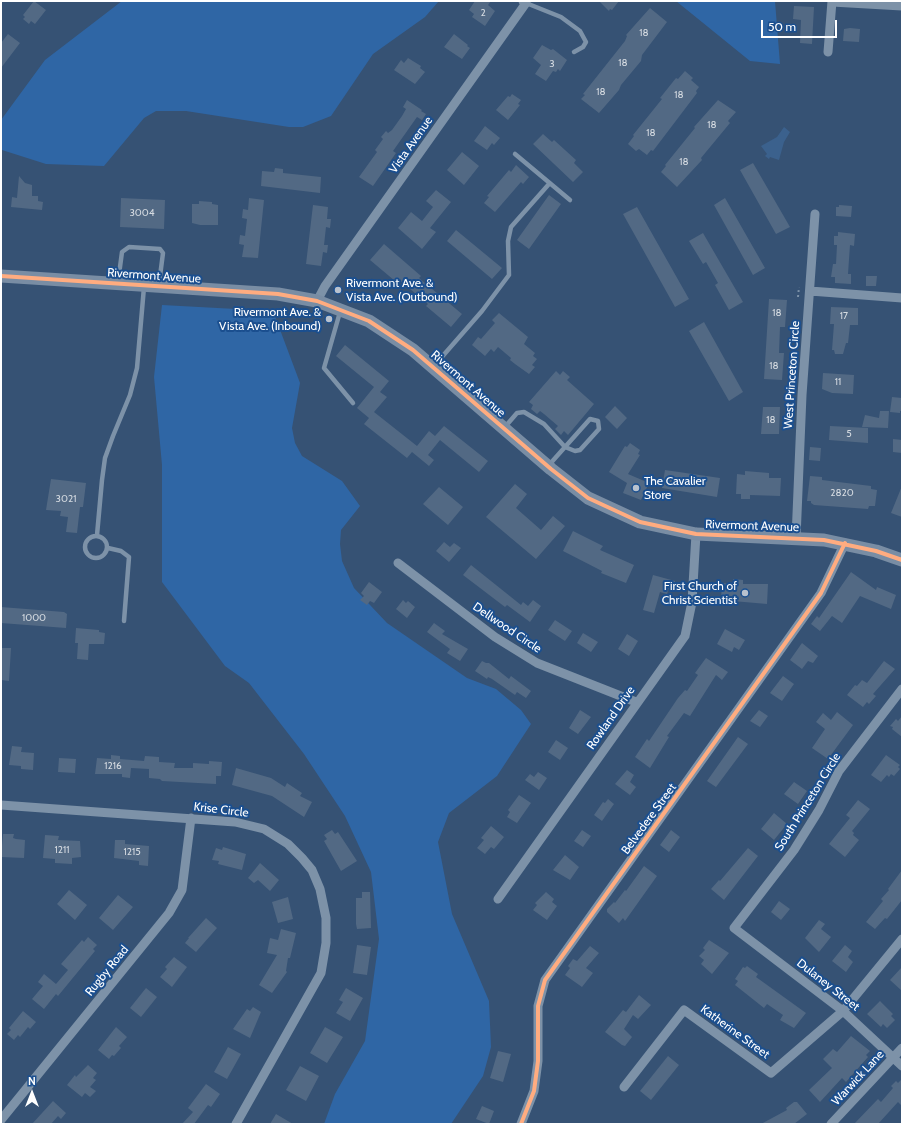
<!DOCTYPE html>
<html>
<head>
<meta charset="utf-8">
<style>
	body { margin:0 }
	#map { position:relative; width:903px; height:1125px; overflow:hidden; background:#365274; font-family:Cabin,sans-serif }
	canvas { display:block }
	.frame { position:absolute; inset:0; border:2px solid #fff; pointer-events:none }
	.north { position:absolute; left:12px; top:1073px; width:40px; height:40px; -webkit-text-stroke:3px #1b4f8f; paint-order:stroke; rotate:0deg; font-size:11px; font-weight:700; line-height:16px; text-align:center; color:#fff }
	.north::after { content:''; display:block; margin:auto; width:14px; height:18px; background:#fff; clip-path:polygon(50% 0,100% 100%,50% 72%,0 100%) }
	.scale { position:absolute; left:761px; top:20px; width:76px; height:18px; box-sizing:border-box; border:2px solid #fff; border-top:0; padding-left:5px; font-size:12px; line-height:14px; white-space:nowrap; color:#fff; -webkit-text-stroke:3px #1b4f8f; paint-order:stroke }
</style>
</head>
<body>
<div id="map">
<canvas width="903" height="1125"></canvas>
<div class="frame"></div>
<div class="north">N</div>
<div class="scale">50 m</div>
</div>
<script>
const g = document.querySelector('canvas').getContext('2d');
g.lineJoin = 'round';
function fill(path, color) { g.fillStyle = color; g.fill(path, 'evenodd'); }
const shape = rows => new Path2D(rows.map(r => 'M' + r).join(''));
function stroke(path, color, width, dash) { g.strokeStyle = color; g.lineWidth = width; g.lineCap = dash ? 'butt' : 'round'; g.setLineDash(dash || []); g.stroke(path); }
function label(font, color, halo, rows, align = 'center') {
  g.font = font + ' Cabin,sans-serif'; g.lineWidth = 4; g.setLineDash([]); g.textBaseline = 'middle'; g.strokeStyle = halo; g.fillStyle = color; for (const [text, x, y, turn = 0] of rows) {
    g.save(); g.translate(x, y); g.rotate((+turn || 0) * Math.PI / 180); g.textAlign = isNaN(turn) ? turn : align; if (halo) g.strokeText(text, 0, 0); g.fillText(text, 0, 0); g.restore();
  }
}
fill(shape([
	[122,1,439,1,425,17,373,54,331,116,303,127,289,127,186,111,156,111,144,118,104,166,46,164,2,150,1,120,45,60],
	[676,1,775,1,780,64,750,61],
	[162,305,273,311,300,383,292,428,295,443,302,456,342,481,360,506,341,530,340,544,342,561,354,588,387,623,467,678,496,689,521,710,531,724,497,776,449,813,438,842,452,914,489,1001,491,1047,483,1076,451,1124,324,1124,335,1094,365,1041,379,939,371,872,345,816,304,754,249,683,225,666,162,582,162,465,154,377]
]), '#2f66a5');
fill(shape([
	[784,127,790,132,784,142,779,160,770,157,769,159,765,156,767,154,761,146,777,137]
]), '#3b618d');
fill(shape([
	[34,1,46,10,35,24,31,21,29,24,23,19,25,17,23,15],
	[475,1,491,1,488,5,495,11,485,26,472,17,474,14,469,10],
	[599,1,619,1,612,10,610,9,609,11],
	[794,6,814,7,812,44,800,43,801,20,793,19],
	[650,8,667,22,642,55,641,61,621,85,619,90,599,113,581,99,585,95,583,94,625,41,627,36,626,35],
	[850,28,860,29,859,42,843,41,844,29],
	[8,34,20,43,1,68,1,43],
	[454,34,468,45,467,46,470,48,462,59,444,47],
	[542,45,551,50,553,49,567,60,560,71,558,69,556,72,553,71,546,81,535,74,541,65,533,58],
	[408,58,421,66,420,68,425,72,415,84,394,70,401,60,404,63],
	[685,71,693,78,691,80,699,87,696,91,697,93,653,151,651,150,647,155,639,149,636,151,628,144,634,136,633,135,662,99,660,98,676,78,678,79],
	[512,94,521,100,518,104,520,105,508,120,496,110,508,96,510,97],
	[407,100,422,110,421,111,426,114,422,120,417,117,393,151,396,153,373,186,359,177,377,152,375,150,383,139,381,137,386,131,388,133,392,130,402,116,406,109,403,107],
	[718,100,736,112,728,121,730,123,701,158,702,160,677,187,661,172,666,166,665,165,695,128,694,127],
	[485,126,500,138,494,145,492,143,487,150,474,141],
	[543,134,552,142,554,140,576,160,574,163,583,172,573,182,533,144],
	[462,152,479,166,464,185,447,170],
	[753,163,790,227,776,234,740,170],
	[516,165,529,177,523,184,521,182,495,212,484,203,489,197,487,196,509,170,511,172],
	[275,168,283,169,283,173,321,177,320,193,261,186,262,171,274,172],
	[19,176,25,183,32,185,32,196,38,196,38,201,43,202,42,210,11,207,12,197,17,198],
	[436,190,451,202,430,228,436,232,422,249,398,228,411,212,422,221,433,207,426,201],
	[549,195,561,204,529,249,517,240],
	[121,198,165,200,164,229,120,227],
	[249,198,264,200,258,258,242,257,244,245,239,244,240,235,245,236,247,219,242,218,243,209,248,210],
	[725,198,765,268,753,275,714,205],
	[199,201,212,202,212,204,218,205,218,225,200,225,192,223,192,204,199,204],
	[313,205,328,207,327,219,331,219,330,228,326,227,324,245,328,245,327,253,323,252,321,266,306,264],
	[839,205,852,206,851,217,836,216,836,207,839,207],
	[637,207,689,299,675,307,623,214],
	[456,230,502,268,492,279,447,241],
	[838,232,855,234,854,246,850,245,848,274,851,274,851,284,835,283,835,277,831,277,833,264,836,264,837,245,834,245,834,236,838,236],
	[703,233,743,302,729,310,715,285,718,283,706,262,703,264,689,241],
	[384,244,421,276,419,278,462,314,451,327,426,306,428,304,397,278,395,281,370,260],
	[866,276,877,276,876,286,866,286],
	[769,299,787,300,785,327,780,327,779,353,784,353,782,380,764,379],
	[831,307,858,308,858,325,850,325,848,343,846,343,843,354,835,354,834,350,832,350,834,324,830,324],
	[499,313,528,337,524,344,535,353,533,356,537,359,532,365,535,367,529,374,515,364,510,360,511,358,498,347,494,352,491,349,485,356,472,345,478,337,481,339,495,323,492,320],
	[704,322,743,392,729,401,689,331],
	[345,345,389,381,380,392,387,397,374,412,417,446,429,431,435,436,444,426,488,461,479,472,440,440,428,455,434,460,429,466,412,452,407,458,364,424,369,418,357,408,374,387,336,356],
	[556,371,560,375,563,371,570,377,567,380,594,404,568,435,564,431,561,435,555,429,558,426,544,414,540,411,537,414,531,409,533,405,529,402],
	[823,373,854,375,853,394,832,393,822,389],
	[892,397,902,398,902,411,900,411,900,413,890,412],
	[615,406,627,418,617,429,605,417],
	[763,407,780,407,779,434,761,434],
	[880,411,889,411,888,428,862,427,865,415,879,418],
	[830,426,868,428,868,443,829,440],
	[893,439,902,440,902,453,893,452],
	[630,443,640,450,638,454,640,455,628,474,649,483,641,500,623,493,627,483,609,472,625,446,627,447],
	[810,447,821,448,820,461,809,460],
	[665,470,720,478,717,497,662,488],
	[745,471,769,473,769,478,781,478,780,496,750,495,750,499,741,499,741,494,736,494,737,474,745,475],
	[810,476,822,477,822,480,871,486,871,489,877,490,875,506,869,506,868,509,814,505,811,503,811,501,807,501],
	[51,479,86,483,83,507,80,507,77,533,66,532,68,517,60,516,61,511,46,510],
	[515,484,527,494,516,508,541,530,553,516,565,526,536,559,486,517],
	[902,486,902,517,891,513],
	[439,487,463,507,448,525,423,504],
	[573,531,603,546,600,550,634,565,626,583,601,573,602,571,563,551],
	[444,542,450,547,454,543,461,548,449,562,436,551],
	[471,565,521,605,523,602,528,606,533,600,541,606,530,622,507,605,505,607,463,575],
	[851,572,876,590,877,587,896,595,891,609,860,596,842,623,832,616,820,631,811,624,817,616,819,618],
	[653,575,675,581,673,589,669,588,667,594,660,592,654,613,643,610],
	[733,579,743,580,743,584,768,584,767,604,721,600,722,583,733,584],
	[369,582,382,592,374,603,370,601,367,605,360,600,364,596,361,593],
	[403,600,406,603,408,601,415,607,407,618,396,609],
	[1,607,64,612,67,614,66,628,1,623],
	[555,620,572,631,565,641,548,630],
	[434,623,445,631,442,634,468,649,460,661,447,653,450,649,427,632],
	[76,628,99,630,99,632,105,633,104,644,89,644,88,660,77,659,78,643,75,643],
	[725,629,745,640,739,650,734,647,732,652,717,644],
	[583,633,598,642,591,652,577,643],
	[627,634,638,641,629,656,618,649],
	[802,643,818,656,813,663,808,661,802,669,790,660],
	[1,648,11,648,9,681,1,680],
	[706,658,728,672,722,680,716,675,690,716,684,713,667,736,669,737,650,768,635,757,647,739,649,741,678,698,685,690,687,691,698,675,695,673],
	[482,661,486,663,489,663,509,679,511,676,531,691,526,698,517,692,515,695,492,679,488,677,487,679,475,671],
	[884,661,895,669,873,694,876,696,869,704,867,702,863,707,847,695,855,685,857,686,862,680,867,683],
	[783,676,794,684,782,701,770,693],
	[580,710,591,717,578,734,569,728],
	[759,710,768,716,760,727,750,721],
	[837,712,853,725,828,759,812,748,825,729,816,722,823,713,831,720],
	[902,716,902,737,892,729,893,727,890,726,896,719,898,721],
	[738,737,748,744,716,787,707,781],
	[556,740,568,748,560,760,548,752],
	[12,746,22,747,21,752,34,753,33,770,21,769,21,766,9,765],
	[111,755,120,756,120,759,144,761,145,756,159,757,159,762,175,763,174,768,193,768,193,763,209,764,209,761,222,762,221,776,216,776,216,784,162,781,160,779,149,778,149,769,131,768,130,778,122,777,122,774,95,774,97,758,111,759],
	[886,755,900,765,898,767,900,769,894,776,891,774,889,777,887,775,881,782,871,775],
	[59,758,76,759,75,773,58,772],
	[236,768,271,778,285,787,287,783,302,793,300,796,312,802,304,817,272,796,232,785],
	[627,770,634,775,630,782,636,787,630,795,615,784],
	[538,772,547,778,539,790,525,780,530,774,534,777],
	[794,782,807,791,798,804,784,794],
	[519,795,531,803,517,823,507,817,510,812,508,810],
	[608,799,614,804,602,821,594,815,603,802,605,803],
	[858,800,870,809,852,831,854,833,853,835,859,840,845,857,829,844,850,818,846,815],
	[774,813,787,824,774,840,761,829],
	[491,826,504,837,494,849,491,847,485,854,477,848,484,840,481,838],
	[332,830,335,834,338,832,357,861,341,871,324,841,327,839,324,835],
	[582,830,591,836,583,847,574,841],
	[671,830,680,837,669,852,660,845],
	[3,834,14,834,13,838,16,839,25,840,24,858,1,857],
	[45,835,59,836,58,840,80,841,81,857,72,858,72,864,55,863,55,859,43,858],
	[115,840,125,840,125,844,149,846,148,866,139,865,139,861,114,858],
	[223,847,246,854,242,870,218,864,219,861,212,860,216,848,222,850],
	[748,848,758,856,724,900,711,889,719,880,720,881],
	[565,855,579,867,570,880,553,870],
	[260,863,279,880,270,891,258,880,254,883,248,878],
	[644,866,657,876,625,921,623,918,619,923,607,912,607,909,614,902,615,903,625,890,626,891],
	[902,870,902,900,887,919,885,918,875,929,866,922,883,901,881,899,889,890,888,889],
	[69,890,87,905,75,920,57,904],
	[362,892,370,892,371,928,357,929,356,924,356,898,362,898],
	[546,892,554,899,552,902,557,906,547,920,533,910,537,905,535,903],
	[118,895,133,907,113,930,99,918],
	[288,897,293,919,278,923,272,902],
	[779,901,790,909,781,920,771,912],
	[206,918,217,928,196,952,185,943,189,938,188,938],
	[819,920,825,924,821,929,831,937,819,952,805,938],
	[281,929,296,933,290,958,288,958,286,971,287,972,272,993,259,985,277,955,267,953,270,938,278,940],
	[88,937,97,945,93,949,95,951,58,996,56,994,44,1009,32,999,43,986,38,982,44,974,56,984,68,970,61,964,82,940,84,942],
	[709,940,729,953,712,974,701,964,704,960,699,956,705,950,703,948],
	[357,945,371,947,367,975,353,973],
	[845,945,852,951,848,957,853,962,846,972,832,961],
	[590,946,599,953,586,968,593,973,582,987,565,975,570,968,568,966,573,959,577,961],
	[174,957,187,967,172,987,160,977,167,969,165,967],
	[747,966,758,974,756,977,806,1013,794,1028,780,1020,783,1015,767,1004,764,1008,735,985,738,981,735,979,743,967,745,968],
	[902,967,902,991,890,980],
	[146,988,157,997,141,1017,130,1008],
	[346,988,363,998,350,1021,336,1013,343,1002,339,1000],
	[639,995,651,1005,638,1019,633,1015,624,1029,632,1037,625,1046,622,1045,605,1032,623,1010,626,1012],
	[880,1001,893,1014,891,1016,895,1020,887,1028,883,1024,881,1027,867,1014],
	[253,1007,261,1012,250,1038,233,1029,247,1009,250,1011],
	[23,1011,36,1022,30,1029,28,1027,20,1037,18,1035,14,1040,7,1034,11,1030,9,1028],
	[116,1027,127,1037,119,1046,121,1048,114,1056,112,1055,109,1059,98,1050],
	[325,1027,343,1037,327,1063,310,1053],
	[851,1036,870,1051,866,1055,868,1057,846,1082,842,1078,820,1102,809,1090,832,1068,823,1059,833,1049,837,1052],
	[228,1047,241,1054,227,1079,214,1072],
	[498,1051,511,1054,503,1082,490,1078],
	[668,1056,679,1065,651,1100,640,1091],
	[88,1065,97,1073,93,1078,96,1080,90,1087,96,1091,90,1097,85,1093,82,1097,67,1085,75,1075,76,1077],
	[300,1066,319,1076,306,1101,286,1090],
	[902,1079,902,1106,898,1102,878,1124,854,1124,878,1099,881,1102,893,1088,891,1086,896,1081,898,1083],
	[206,1084,220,1094,211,1107,208,1105,194,1124,182,1124,193,1112,188,1108],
	[53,1101,66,1113,61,1119,58,1116,51,1124,32,1124],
	[794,1102,797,1102,807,1114,794,1124,761,1124,787,1110,786,1108],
	[482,1106,494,1111,489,1124,476,1119],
	[276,1114,293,1124,270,1124]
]), '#526984');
stroke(shape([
	[798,297,799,287]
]), '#7d92a8', 2, [2, 3]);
stroke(shape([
	[526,3,561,17,580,31,586,42,583,47,574,52],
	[515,154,570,200],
	[118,282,122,252,129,247,160,249,163,253,159,284],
	[340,312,324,368,353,403],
	[434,366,482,311,509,275,508,241,511,227,549,184],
	[504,428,517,413,524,412,544,424,565,447,575,451,580,450,599,429,598,421,590,419,565,447,549,465],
	[97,535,102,480,105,458,113,436,130,395,137,368,144,287],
	'85 547a11 11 0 1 1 22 0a11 11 0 1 1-22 0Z',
	[108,548,121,551,129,557,124,621]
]), '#7d92a8', 4.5);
stroke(shape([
	[832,2,902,6],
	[828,52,832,1],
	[810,291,902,298],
	[317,301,325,286,526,3,523,1],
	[796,538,802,395,815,214],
	[398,563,495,637,537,663,636,702],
	[902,689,839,771,819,810,794,850,734,928,843,1011,902,1066],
	[1,805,235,822,264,829,288,844,302,858,312,870,320,889,326,918,326,943,321,973,236,1124],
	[498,899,685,636,692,602,696,534],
	[624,1087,684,1010,771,1073,843,1011,902,939],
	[1,1120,169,913,182,890,191,818],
	[521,1124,534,1091,538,1061,538,1006,545,980,821,593,845,543],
	[831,1124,902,1048]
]), '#7d92a8', 9);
stroke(shape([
	[1,276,278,294,317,301,369,321,413,350,551,469,588,498,640,522,696,534,824,540,876,551,902,560]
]), '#798da4', 13);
stroke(shape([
	[1,276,278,294,317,301,369,321,413,350,551,469,588,498,640,522,696,534,824,540,876,551,902,560],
	[521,1124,534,1091,538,1061,538,1006,545,980,821,593,845,543]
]), '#ffac80', 4);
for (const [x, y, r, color] of [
	[338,290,4,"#b9c2ce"],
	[329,319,4,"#b9c2ce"],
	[636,488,4,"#b9c2ce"],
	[745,593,4,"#b9c2ce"]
]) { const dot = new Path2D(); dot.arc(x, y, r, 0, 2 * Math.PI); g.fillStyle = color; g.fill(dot); stroke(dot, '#1b4f8f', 1.5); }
label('10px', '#d4dae0', null, [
	["2",483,13],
	["18",644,33],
	["18",623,63],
	["3",552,64],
	["18",601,92],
	["18",679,95],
	["18",712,125],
	["18",651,133],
	["18",684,162],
	["3004",142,213],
	["18",777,313],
	["17",844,316],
	["18",774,366],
	["11",838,382],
	["18",771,420],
	["5",849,434],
	["2820",842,493],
	["3021",66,499],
	["1000",34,618],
	["1216",113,766],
	["1211",62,850],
	["1215",132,852]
]);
label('12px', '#fff', '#1b4f8f', [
	["Vista Avenue",411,145,-55],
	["Rivermont Avenue",154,276,4],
	["West Princeton Circle",792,375,-86],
	["Rivermont Avenue",468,384,41],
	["Rivermont Avenue",752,526,2],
	["Dellwood Circle",507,628,34],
	["Rowland Drive",611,718,-55],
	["South Princeton Circle",808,802,-58],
	["Krise Circle",221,810,7],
	["Belvedere Street",649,819,-54],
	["Rugby Road",107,971,-51],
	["Dulaney Street",828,985,38],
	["Katherine Street",735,1032,36],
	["Warwick Lane",858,1078,-47]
]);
label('12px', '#fff', '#1b4f8f', [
	["Rivermont Ave. &",346,283],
	["Vista Ave. (Outbound)",346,297],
	["Rivermont Ave. &",321,312,"right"],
	["Vista Ave. (Inbound)",321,326,"right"],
	["The Cavalier",644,481],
	["Store",644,495],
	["First Church of",737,586,"right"],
	["Christ Scientist",737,600,"right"]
], 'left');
</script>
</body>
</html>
